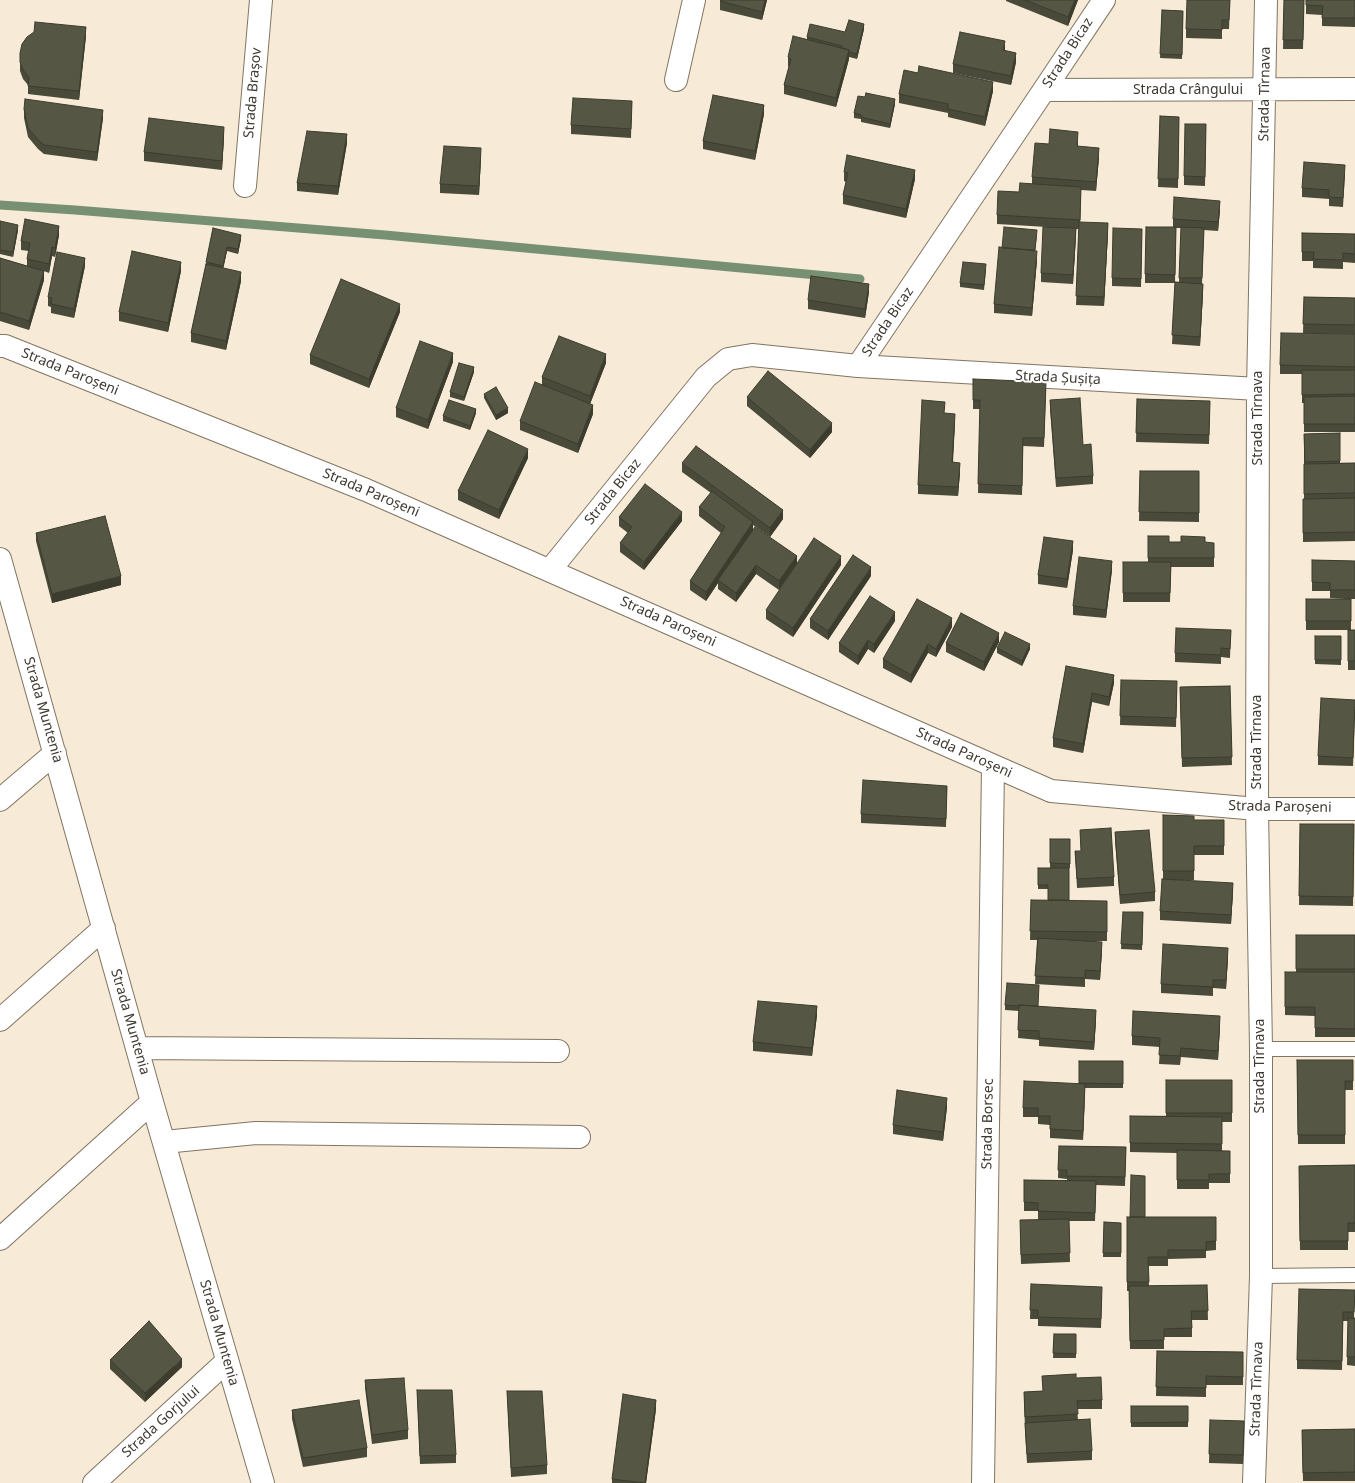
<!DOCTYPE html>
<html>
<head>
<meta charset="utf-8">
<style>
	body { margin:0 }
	canvas { display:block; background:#f7ead6 }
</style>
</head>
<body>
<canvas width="1355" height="1483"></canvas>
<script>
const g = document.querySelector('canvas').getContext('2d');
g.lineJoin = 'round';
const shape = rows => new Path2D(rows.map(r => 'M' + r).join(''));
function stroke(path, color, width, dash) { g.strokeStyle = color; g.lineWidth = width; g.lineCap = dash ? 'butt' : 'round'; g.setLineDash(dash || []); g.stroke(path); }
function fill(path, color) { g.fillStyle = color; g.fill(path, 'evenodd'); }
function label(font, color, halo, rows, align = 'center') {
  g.font = font + ' "Noto Sans",sans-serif'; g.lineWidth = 4; g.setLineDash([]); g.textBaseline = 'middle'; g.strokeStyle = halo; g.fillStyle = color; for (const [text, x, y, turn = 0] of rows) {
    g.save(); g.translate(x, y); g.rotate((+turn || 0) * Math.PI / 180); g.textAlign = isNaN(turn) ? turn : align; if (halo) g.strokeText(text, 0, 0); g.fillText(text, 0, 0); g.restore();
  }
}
stroke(shape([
	[0,205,75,210,385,235,860,279]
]), '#779072', 9);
const service = shape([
	[1261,1049,1355,1049],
	[1261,1276,1355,1275]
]);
const minor = shape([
	[676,80,694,0],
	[1044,90,1355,89],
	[245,186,261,0],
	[0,346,5,346,366,490,1051,791,1257,809,1355,809],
	[858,366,1044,90,1104,0],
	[0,559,152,1102,263,1483],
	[550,570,706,377,728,359,752,355,858,366,1258,389],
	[0,800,55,753],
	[0,1020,104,928],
	[137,1048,558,1051],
	[164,1142,256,1133,579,1137],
	[0,1239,152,1102],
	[94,1483,227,1361],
	[983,1483,993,766],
	[1254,1483,1261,1276,1261,1049,1257,809,1258,389,1266,0]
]);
stroke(service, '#817563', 16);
stroke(minor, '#817563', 24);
stroke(service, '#fff', 14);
stroke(minor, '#fff', 22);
fill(shape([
	[767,0,762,20,720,10,720,1],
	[1006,0,1078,0,1068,26,1006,1],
	[1230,0,1229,29,1222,29,1222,39,1186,38,1186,29],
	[1284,0,1304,0,1303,49,1283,49],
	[1306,0,1355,0,1355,27,1322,26,1322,15,1306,14],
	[1162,10,1183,11,1182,59,1160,58],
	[864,29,857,59,849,57,849,59,836,107,784,94,784,85,789,67,788,66,788,57,807,40,807,37,845,32],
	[86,36,79,100,28,94,28,85,23,79,20,71,20,53],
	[1004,51,1016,62,1011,85,953,73,953,64],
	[993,91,985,126,948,117,948,113,899,103,899,94],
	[632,101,631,138,571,134,571,125],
	[895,104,890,128,861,122,861,119,854,118,854,113],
	[24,109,103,118,97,161,44,154,38,149,28,137,24,118],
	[764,114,755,160,703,149,703,141],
	[1160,116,1179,117,1178,188,1158,187],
	[1206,124,1205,186,1184,185,1184,176],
	[224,136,222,170,144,161,144,152],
	[1078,141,1078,146,1099,157,1096,191,1081,190,1080,222,1108,232,1104,306,1076,305,1079,229,1076,229,1073,284,1041,282,1041,273,1047,227,997,224,997,215,1019,192,1032,184,1032,177,1049,144],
	[347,143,338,195,297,191,297,183],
	[481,156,479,195,440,193,440,184],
	[844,172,915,179,906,218,843,204,843,195,846,182,844,181],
	[1345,173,1343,207,1329,206,1329,199,1302,197,1302,188],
	[1220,210,1218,231,1204,230,1202,284,1203,292,1200,346,1172,344,1175,283,1145,283,1145,274,1173,227,1173,219],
	[1176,228,1181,228,1179,282,1175,282],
	[0,221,18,230,13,257,0,254],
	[213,228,241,239,238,254,227,251,223,268,241,281,226,350,191,342,191,333,206,264],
	[1302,233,1355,234,1355,263,1343,262,1343,269,1313,268,1313,261,1302,261],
	[1037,234,1035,251,1037,260,1032,316,994,313,994,304,1002,248],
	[59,235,55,257,52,256,49,273,44,271,44,280,29,330,0,321,0,258,27,266,27,259,29,251,21,250,21,241],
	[1142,238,1141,287,1112,286,1112,278],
	[85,266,74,318,51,313,51,307,48,306,48,297],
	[986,269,984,290,960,287,960,283],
	[181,271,168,332,119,321,119,312],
	[869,292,865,318,808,309,808,300],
	[1304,297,1355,298,1355,334,1303,333],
	[400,312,369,388,310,364,310,355],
	[1355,334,1355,432,1304,432,1304,403,1302,403,1302,374,1280,374,1280,365],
	[453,362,428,429,396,417,396,408],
	[606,363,590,404,593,414,578,453,520,430,520,421,542,385,542,377],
	[474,372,464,401,450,397,450,392],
	[973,379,1046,390,1044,447,1023,446,1022,495,978,493,980,409,973,409],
	[484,394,508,413,496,420,484,398],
	[747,397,832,432,810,458,747,406],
	[1137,399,1210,410,1209,444,1136,442],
	[1050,400,1083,445,1093,476,1093,484,1056,487,1050,409],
	[476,413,470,430,443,421,443,416],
	[945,413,955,422,953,463,960,472,958,496,918,494,918,485],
	[1340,433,1340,463,1355,463,1355,541,1303,542,1303,499,1304,499,1304,434],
	[528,458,499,519,458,500,458,491],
	[682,463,783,519,770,537,753,525,753,530,797,556,779,590,756,574,736,602,718,589,718,583,706,601,690,590,690,581,721,533,699,516,699,507,711,493,682,472],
	[1140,471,1199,471,1199,522,1139,521],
	[619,517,682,521,644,570,620,552,620,543,628,533,619,526],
	[36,533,121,585,52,603,36,541],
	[1148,536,1169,542,1214,543,1214,567,1171,567,1170,602,1123,602,1123,562,1148,562],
	[1073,550,1067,588,1038,584,1038,575],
	[1312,560,1355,561,1355,599,1351,599,1351,630,1306,630,1306,599,1346,599,1330,598,1330,591,1312,591],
	[841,565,793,637,766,619,766,610],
	[1112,570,1106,618,1073,615,1073,606],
	[871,576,828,640,810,628,810,619],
	[895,621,874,653,868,649,858,665,839,652,839,643],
	[952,627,936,657,928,653,911,683,883,668,883,659],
	[1231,630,1230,658,1221,657,1221,664,1175,662,1175,653],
	[1348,630,1355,630,1355,670,1348,670],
	[1315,636,1341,636,1341,665,1315,664],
	[999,642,984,671,946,652,946,643],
	[997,648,1030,649,1022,666,997,653],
	[1066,666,1114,683,1109,706,1092,702,1083,753,1053,747,1053,738],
	[1121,680,1177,690,1176,727,1120,725],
	[1230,686,1232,765,1182,767,1180,687],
	[1355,709,1353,766,1318,765,1318,756],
	[947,786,946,827,861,823,861,814],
	[1163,815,1194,820,1224,820,1224,855,1194,855,1194,880,1182,880,1233,891,1231,924,1160,920,1160,911,1163,879],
	[1300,824,1354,824,1353,906,1299,905],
	[1080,830,1114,877,1114,886,1077,888,1075,851,1081,851],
	[1115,832,1155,892,1155,901,1120,904,1115,841],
	[1050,839,1070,839,1070,868,1050,868],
	[1038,868,1069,868,1069,901,1107,901,1107,941,1092,941,1102,950,1100,980,1085,979,1085,987,1035,984,1037,940,1030,940,1031,900,1048,901,1048,889,1038,889],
	[1123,912,1143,912,1142,950,1121,949],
	[1296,935,1355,935,1355,1037,1315,1037,1315,1016,1285,1015,1285,972,1296,972],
	[1228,957,1226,989,1213,988,1213,996,1161,993,1161,984],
	[1005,1005,1038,1006,1096,1019,1094,1050,1039,1046,1039,1040,1018,1038,1019,1011,1005,1010],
	[817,1015,812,1056,753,1051,753,1042],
	[1220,1025,1218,1060,1181,1057,1180,1065,1159,1064,1160,1047,1132,1045,1132,1036],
	[1297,1060,1353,1060,1353,1090,1345,1090,1345,1144,1298,1144],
	[1123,1061,1123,1088,1085,1088,1083,1140,1050,1138,1050,1125,1038,1124,1038,1117,1023,1117,1023,1108,1079,1083],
	[1166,1080,1232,1080,1232,1122,1222,1122,1222,1151,1230,1151,1230,1183,1209,1183,1209,1189,1177,1189,1177,1153,1130,1152,1130,1116,1166,1116],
	[947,1107,943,1141,893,1134,893,1125],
	[1059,1146,1126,1147,1125,1186,1096,1185,1095,1221,1069,1221,1070,1262,1021,1264,1020,1229,1038,1220,1038,1211,1024,1211,1024,1180,1067,1180,1067,1179,1058,1178],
	[1355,1165,1355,1232,1348,1232,1348,1250,1300,1250,1299,1166],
	[1127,1217,1216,1217,1216,1250,1206,1251,1206,1258,1168,1259,1168,1266,1148,1266,1149,1286,1207,1285,1208,1320,1192,1320,1192,1337,1164,1337,1164,1349,1130,1349,1129,1291,1127,1291],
	[1104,1222,1121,1223,1121,1257,1103,1257],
	[1031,1284,1102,1296,1101,1328,1038,1326,1038,1319,1030,1319],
	[1355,1290,1354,1318,1355,1318,1355,1366,1347,1365,1348,1321,1343,1321,1342,1370,1297,1369,1297,1360],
	[1054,1334,1076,1334,1076,1358,1053,1358],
	[1157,1351,1243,1352,1243,1385,1206,1385,1206,1397,1156,1396],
	[110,1360,182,1367,145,1402,110,1369],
	[1042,1376,1076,1378,1102,1400,1102,1409,1077,1409,1078,1420,1092,1451,1092,1460,1027,1463,1025,1432,1024,1392,1043,1391],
	[365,1380,408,1430,408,1439,372,1444,365,1388],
	[417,1390,456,1455,456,1463,420,1464],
	[507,1391,547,1465,547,1474,511,1477],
	[1131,1406,1188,1406,1188,1427,1131,1427],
	[656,1409,646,1483,612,1483,612,1479],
	[292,1410,367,1448,367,1457,303,1467,292,1419],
	[1210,1420,1244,1430,1243,1464,1209,1463],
	[1355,1429,1355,1481,1303,1481,1302,1430]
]), '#494a3a');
fill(shape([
	[765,0,767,0,762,20,762,12],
	[1075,0,1078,0,1068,26,1068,17],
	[864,24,864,29,857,59,857,54],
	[86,27,86,36,79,100,79,91],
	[1005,41,1005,50,1003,59,1003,50],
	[849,50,849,59,836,107,836,98],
	[1016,53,1016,62,1011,85,1011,76],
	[993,82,993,91,985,126,985,117],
	[895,99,895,104,890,128,890,124],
	[764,105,764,114,755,160,755,151],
	[103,110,103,118,97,161,97,152],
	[224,127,224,136,222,170,222,161],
	[347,134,347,143,338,195,338,186],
	[481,148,481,156,479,195,479,186],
	[1099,148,1099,157,1096,191,1096,182],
	[915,170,915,179,906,218,906,209],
	[1081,187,1081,196,1080,229,1080,220],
	[1220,201,1220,210,1218,231,1218,222],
	[1108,223,1108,232,1104,306,1104,297],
	[18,225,18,230,13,257,13,252],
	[59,226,59,235,55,257,55,248],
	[1076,228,1076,237,1073,284,1073,275],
	[241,235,241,239,238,254,238,249],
	[52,247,52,256,49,273,49,264],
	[227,247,227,251,223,270,223,266],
	[1037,251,1037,260,1032,316,1032,308],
	[85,258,85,266,74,318,74,309],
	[181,262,181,271,168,332,168,323],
	[44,271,44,280,29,330,29,321],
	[241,272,241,281,226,350,226,341],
	[869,284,869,292,865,318,865,309],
	[1203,284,1203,292,1200,346,1200,337],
	[400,304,400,312,369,388,369,379],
	[453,353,453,362,428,429,428,420],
	[606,354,606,363,590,404,590,396],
	[474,367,474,372,464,401,464,397],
	[593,405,593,414,578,453,578,444],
	[508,408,508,413,496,420,496,415],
	[476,409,476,413,470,430,470,426],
	[955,414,955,422,952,471,952,462],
	[832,423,832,432,810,458,810,450],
	[528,449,528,458,499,519,499,510],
	[960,463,960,472,958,496,958,487],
	[783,510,783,519,770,537,770,528],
	[682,512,682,521,644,570,644,562],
	[753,522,753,531,718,580,718,583,706,601,706,592],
	[1073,541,1073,550,1067,588,1067,579],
	[797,556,797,564,779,590,779,581],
	[841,556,841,565,793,637,793,628],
	[1112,561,1112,570,1106,618,1106,610],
	[756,565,756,574,736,602,736,593],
	[871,567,871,576,828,640,828,631],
	[121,576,121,585,52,603,52,594],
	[895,612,895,621,874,653,874,644],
	[952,618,952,627,936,657,936,649],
	[999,633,999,642,984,671,984,662],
	[868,640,868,649,858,665,858,656],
	[928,644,928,653,911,683,911,675],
	[1030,644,1030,649,1022,666,1022,661],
	[1114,675,1114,683,1109,706,1109,697],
	[1092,693,1092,702,1083,753,1083,744],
	[1233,883,1233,891,1231,924,1231,915],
	[1102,942,1102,950,1100,980,1100,971],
	[1228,948,1228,957,1226,989,1226,980],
	[817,1006,817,1015,812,1056,812,1048],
	[1096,1010,1096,1019,1094,1050,1094,1042],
	[1220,1016,1220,1025,1218,1060,1218,1051],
	[1085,1084,1085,1093,1083,1140,1083,1131],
	[947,1098,947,1107,943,1141,943,1132],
	[182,1359,182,1367,145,1402,145,1393],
	[656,1400,656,1409,646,1483,645,1483]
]), '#3c3c2f');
const building = shape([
	[721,0,765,0,762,12,720,1,721,0],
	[1025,0,1075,0,1068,17,1025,0],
	[1187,0,1230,0,1229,20,1222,20,1222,30,1186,29,1187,0],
	[1284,0,1304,0,1303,40,1283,40,1284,0],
	[1306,0,1355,0,1355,18,1322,18,1323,6,1306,5,1306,0],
	[1162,10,1183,11,1182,55,1160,54,1162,10],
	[849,20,864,24,857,54,849,52,849,50,842,48,842,46,807,37,810,24,845,32,849,20],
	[35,22,86,27,79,91,28,86,29,78,23,70,20,62,20,53,22,44,27,37,34,32,35,22],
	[960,32,1005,41,1003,50,1016,53,1011,76,953,64,960,32],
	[793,36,849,50,836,98,784,85,791,59,788,57,793,36],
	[919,66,993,82,985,117,948,109,948,104,899,94,904,70,918,73,919,66],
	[866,93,895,99,890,124,861,117,861,115,854,113,858,96,865,97,866,93],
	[713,95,764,105,755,151,703,141,713,95],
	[573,98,632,101,631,129,571,125,573,98],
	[25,99,103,110,97,152,44,145,38,140,28,128,24,109,25,99],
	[1160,116,1179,117,1178,179,1158,179,1160,116],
	[149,118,224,127,222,161,144,152,149,118],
	[1185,124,1206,124,1205,177,1184,176,1185,124],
	[1050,129,1078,132,1077,146,1099,148,1096,182,1032,177,1035,143,1049,144,1050,129],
	[307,131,347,134,338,186,297,183,307,131],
	[444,146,481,148,479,186,440,184,444,146],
	[847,155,915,170,906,209,843,195,848,173,844,172,847,155],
	[1304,162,1345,165,1343,198,1329,197,1329,190,1302,188,1304,162],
	[1020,183,1081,187,1080,220,997,215,998,191,1019,192,1020,183],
	[1174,197,1220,201,1218,222,1173,219,1174,197],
	[25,219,59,226,55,248,52,247,49,264,27,259,30,243,21,241,25,219],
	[0,221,18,225,13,252,0,250,0,221],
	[1079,222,1108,223,1104,297,1076,296,1079,222],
	[1004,227,1037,230,1035,250,1002,248,1004,227],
	[1043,227,1076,228,1073,275,1041,273,1043,227],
	[1146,227,1176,227,1175,275,1145,274,1146,227],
	[1181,227,1204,228,1202,278,1179,278,1181,227],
	[213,228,241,235,238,249,227,247,223,266,206,262,213,228],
	[1113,228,1142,229,1141,279,1112,278,1113,228],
	[1302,233,1355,234,1355,254,1343,253,1343,260,1313,259,1314,252,1302,252,1302,233],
	[999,247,1037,251,1032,308,994,304,999,247],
	[132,251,181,262,168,323,119,312,132,251],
	[57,252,85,258,74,309,51,304,52,298,48,297,57,252],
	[0,258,44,271,29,321,0,312,0,258],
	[963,262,986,264,984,285,960,283,963,262],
	[206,264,241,272,226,341,191,333,206,264],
	[811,276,869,284,865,309,808,300,811,276],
	[341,279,400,304,369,379,310,355,341,279],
	[1175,282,1203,284,1200,337,1172,335,1175,282],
	[1304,297,1355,298,1355,325,1303,324,1304,297],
	[1281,333,1355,334,1355,367,1280,365,1281,333],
	[559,336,606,354,590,396,542,377,559,336],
	[420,341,453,353,428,420,396,408,420,341],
	[459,363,474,367,464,397,450,392,459,363],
	[1302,370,1355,370,1355,394,1302,395,1302,370],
	[768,371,832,423,810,450,747,397,768,371],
	[973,379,1046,382,1044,438,1023,438,1022,486,978,484,980,400,973,400,973,379],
	[535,382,593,405,578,444,520,421,535,382],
	[496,387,508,408,496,415,484,394,496,387],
	[1355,396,1355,424,1304,424,1304,397,1355,396],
	[1080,398,1083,445,1091,444,1093,476,1056,478,1050,400,1080,398],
	[1137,399,1210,401,1209,435,1136,433,1137,399],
	[449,400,476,409,470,426,443,416,449,400],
	[922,400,945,402,944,413,955,414,952,462,960,463,958,487,918,485,922,400],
	[488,430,528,449,499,510,458,491,488,430],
	[1340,433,1340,461,1305,462,1304,434,1340,433],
	[696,446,783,510,770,528,682,463,696,446],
	[1355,463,1355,493,1304,494,1304,464,1355,463],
	[1140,471,1199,471,1199,513,1139,512,1140,471],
	[645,484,682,512,644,562,620,543,632,527,619,517,645,484],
	[712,491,753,522,706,592,690,581,725,527,699,507,712,491],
	[1355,498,1355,532,1303,533,1303,499,1355,498],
	[105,516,121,576,52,594,36,533,105,516],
	[755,527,797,556,779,581,756,565,736,593,718,580,755,527],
	[1148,536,1169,536,1169,542,1181,542,1181,536,1205,537,1205,542,1214,543,1214,558,1148,558,1148,536],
	[1044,537,1073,541,1067,579,1038,575,1044,537],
	[814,538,841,556,793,628,766,610,814,538],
	[853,555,871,567,828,631,810,619,853,555],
	[1079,557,1112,561,1106,610,1073,606,1079,557],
	[1312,560,1355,561,1355,590,1330,590,1330,583,1312,582,1312,560],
	[1123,562,1171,562,1170,593,1123,593,1123,562],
	[870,596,895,612,874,644,868,640,858,656,839,643,870,596],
	[917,599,952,618,936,649,928,644,911,675,883,659,917,599],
	[1306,599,1351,599,1351,621,1306,621,1306,599],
	[961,613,999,633,984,662,946,643,961,613],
	[1176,628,1231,630,1230,649,1221,648,1221,655,1175,653,1176,628],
	[1348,630,1355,630,1355,661,1348,661,1348,630],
	[1005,632,1030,644,1022,661,997,648,1005,632],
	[1315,636,1341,636,1341,660,1315,660,1315,636],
	[1066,666,1114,675,1109,697,1092,693,1083,744,1053,738,1066,666],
	[1121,680,1177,681,1176,718,1120,716,1121,680],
	[1230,686,1232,757,1182,758,1180,687,1230,686],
	[1321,698,1355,700,1353,758,1318,756,1321,698],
	[863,780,947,786,946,819,861,814,863,780],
	[1163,815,1194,816,1194,820,1224,820,1224,846,1194,846,1194,871,1163,871,1163,815],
	[1300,824,1354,824,1353,897,1299,896,1300,824],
	[1111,828,1114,877,1077,879,1075,851,1081,851,1080,830,1111,828],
	[1149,830,1155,892,1120,895,1115,832,1149,830],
	[1050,839,1070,839,1070,864,1050,863,1050,839],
	[1038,868,1069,868,1069,900,1048,900,1048,885,1038,885,1038,868],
	[1162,879,1233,883,1231,915,1160,911,1162,879],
	[1031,900,1107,901,1107,932,1030,931,1031,900],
	[1123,912,1143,912,1142,945,1121,944,1123,912],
	[1296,935,1355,935,1355,969,1296,969,1296,935],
	[1038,938,1102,942,1100,971,1085,970,1085,978,1035,976,1038,938],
	[1163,944,1228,948,1226,980,1213,980,1213,987,1161,984,1163,944],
	[1285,972,1355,972,1355,1029,1315,1028,1315,1007,1285,1007,1285,972],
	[1007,983,1039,985,1038,1006,1019,1005,1019,1006,1005,1005,1007,983],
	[758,1001,817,1006,812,1048,753,1042,758,1001],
	[1019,1005,1096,1010,1094,1042,1039,1038,1039,1031,1018,1030,1019,1005],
	[1133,1011,1220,1016,1218,1051,1181,1048,1180,1056,1159,1055,1160,1038,1132,1036,1133,1011],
	[1297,1060,1353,1060,1353,1081,1345,1081,1345,1135,1298,1135,1297,1060],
	[1079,1061,1123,1061,1123,1084,1079,1083,1079,1061],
	[1166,1080,1232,1080,1232,1113,1166,1113,1166,1080],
	[1024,1081,1085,1084,1083,1131,1050,1129,1050,1116,1038,1116,1038,1108,1023,1108,1024,1081],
	[897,1090,947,1098,943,1132,893,1125,897,1090],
	[1130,1116,1222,1117,1222,1144,1130,1143,1130,1116],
	[1059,1146,1126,1147,1125,1177,1067,1176,1067,1170,1058,1170,1059,1146],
	[1177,1150,1230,1151,1230,1174,1209,1174,1209,1180,1177,1180,1177,1150],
	[1355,1165,1355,1223,1348,1223,1348,1241,1300,1241,1299,1166,1355,1165],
	[1131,1175,1145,1176,1145,1217,1130,1217,1131,1175],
	[1024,1180,1096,1181,1095,1213,1038,1211,1038,1203,1024,1202,1024,1180],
	[1127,1217,1216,1217,1216,1241,1206,1242,1206,1250,1168,1250,1168,1257,1148,1257,1149,1282,1127,1282,1127,1217],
	[1069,1219,1070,1253,1021,1255,1020,1220,1069,1219],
	[1104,1222,1121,1223,1121,1253,1103,1253,1104,1222],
	[1031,1284,1102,1287,1101,1319,1038,1317,1038,1310,1030,1310,1031,1284],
	[1207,1285,1208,1311,1191,1311,1192,1328,1164,1329,1164,1340,1130,1341,1129,1286,1207,1285],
	[1299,1289,1355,1290,1354,1312,1343,1312,1342,1361,1297,1360,1299,1289],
	[1348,1318,1355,1318,1355,1357,1347,1357,1348,1318],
	[149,1321,182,1359,145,1393,110,1360,149,1321],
	[1054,1334,1076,1334,1076,1354,1053,1353,1054,1334],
	[1157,1351,1243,1352,1243,1377,1206,1376,1206,1388,1156,1387,1157,1351],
	[1076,1374,1076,1378,1101,1377,1102,1400,1077,1401,1078,1414,1025,1417,1024,1392,1043,1391,1042,1376,1076,1374],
	[404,1378,408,1430,372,1435,365,1380,404,1378],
	[417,1390,452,1390,456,1455,420,1456,417,1390],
	[507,1391,542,1391,547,1465,511,1468,507,1391],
	[623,1394,656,1400,645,1483,612,1479,623,1394],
	[359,1400,367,1448,303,1458,292,1410,359,1400],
	[1131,1406,1188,1406,1188,1422,1131,1423,1131,1406],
	[1090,1419,1092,1451,1027,1454,1025,1423,1090,1419],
	[1210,1420,1244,1421,1243,1455,1209,1454,1210,1420],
	[1355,1429,1355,1472,1303,1473,1302,1430,1355,1429]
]);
fill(building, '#555643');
stroke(building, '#3c3c2f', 1);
label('14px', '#3e3931', '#fff', [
	["Strada Bicaz",1068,53,-57],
	["Strada Crângului",1188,90],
	["Strada Brașov",253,93,-85],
	["Strada Tîrnava",1265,94,-89],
	["Strada Bicaz",888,322,-56],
	["Strada Paroșeni",70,372,22],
	["Strada Șușița",1058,378,3],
	["Strada Tîrnava",1258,418,-90],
	["Strada Bicaz",613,492,-51],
	["Strada Paroșeni",371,493,23],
	["Strada Paroșeni",668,622,24],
	["Strada Muntenia",43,710,74],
	["Strada Tîrnava",1257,742,-90],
	["Strada Paroșeni",964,753,24],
	["Strada Paroșeni",1280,807,1],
	["Strada Muntenia",130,1022,74],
	["Strada Tîrnava",1260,1066,-90],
	["Strada Borsec",988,1124,-89],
	["Strada Muntenia",219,1333,74],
	["Strada Tîrnava",1257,1389,-88],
	["Strada Gorjului",161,1422,-42]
]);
</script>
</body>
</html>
